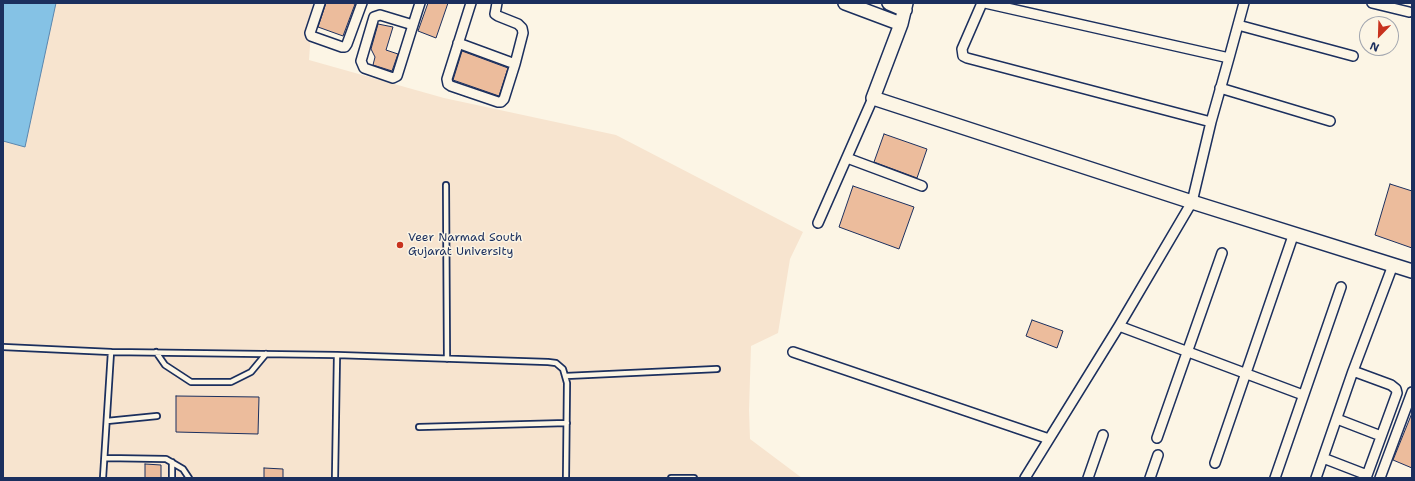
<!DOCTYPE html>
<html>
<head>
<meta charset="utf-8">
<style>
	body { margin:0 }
	#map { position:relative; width:1415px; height:481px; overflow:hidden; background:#fcf5e5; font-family:"Shantell Sans",sans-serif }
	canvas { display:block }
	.frame { position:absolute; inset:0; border:4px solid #1b2f5e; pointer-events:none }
	.north { position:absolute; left:1359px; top:16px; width:40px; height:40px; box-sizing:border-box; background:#fcf5e5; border:1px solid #a2a6af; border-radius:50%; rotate:203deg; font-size:11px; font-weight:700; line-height:16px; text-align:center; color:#1b2f5e }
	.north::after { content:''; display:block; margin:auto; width:14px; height:18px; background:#c8321e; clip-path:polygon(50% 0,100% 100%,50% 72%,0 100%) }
</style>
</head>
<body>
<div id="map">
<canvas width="1415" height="481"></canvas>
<div class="frame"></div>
<div class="north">N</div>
</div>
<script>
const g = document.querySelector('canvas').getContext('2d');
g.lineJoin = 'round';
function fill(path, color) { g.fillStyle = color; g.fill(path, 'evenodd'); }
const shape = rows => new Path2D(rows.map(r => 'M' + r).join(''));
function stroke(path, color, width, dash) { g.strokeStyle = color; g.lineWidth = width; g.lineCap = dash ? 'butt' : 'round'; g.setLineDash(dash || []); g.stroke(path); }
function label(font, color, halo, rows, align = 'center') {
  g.font = font + ' "Shantell Sans",sans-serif'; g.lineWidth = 3; g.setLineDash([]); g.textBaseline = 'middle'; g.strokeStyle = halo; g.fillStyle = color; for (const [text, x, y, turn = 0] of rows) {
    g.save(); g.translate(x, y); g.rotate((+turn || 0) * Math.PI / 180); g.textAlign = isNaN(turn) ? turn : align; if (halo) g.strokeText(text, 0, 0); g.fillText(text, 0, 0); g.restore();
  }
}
fill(shape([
	[3,3,313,3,309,60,444,98,616,135,803,232,790,259,778,333,751,346,749,410,750,439,802,478,3,478]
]), '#f7e4cf');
const water = shape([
	[3,3,56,3,25,147,3,141,3,3]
]);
fill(water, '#85c2e5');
stroke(water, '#5b87af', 1);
const building = shape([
	[326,3,351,3,355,4,343,36,318,27,326,3],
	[428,3,448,3,436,38,418,31,428,3],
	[378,24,393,27,386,50,398,54,392,71,373,65,375,57,371,49,378,24],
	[462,51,508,68,499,96,453,80,462,51],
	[884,134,927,149,917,178,874,162,884,134],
	[1390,184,1412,191,1412,248,1375,235,1390,184],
	[853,186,914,207,899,249,839,227,853,186],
	[1032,320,1063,331,1057,348,1026,336,1032,320],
	[176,396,259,397,258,434,176,432,176,396],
	[1412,413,1412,468,1393,460,1412,413],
	[145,464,161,465,161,478,145,478,145,464],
	[264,468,283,469,283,478,264,478,264,468]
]);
fill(building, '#ecbc9c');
stroke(building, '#1b2f5e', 1);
const lane = shape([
	[446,185,447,359],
	[3,347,111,352,337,355,335,478],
	[156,352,165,365,191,382,231,382,251,372,266,354],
	[337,355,548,362,556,363,563,369,567,383,566,478],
	[566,376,717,369],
	[107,421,157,416],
	[419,427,567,423],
	[105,458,166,459,183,469,189,478],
	[172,462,172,478],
	[103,478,111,352],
	[671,478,694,478]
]);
const street = shape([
	[320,3,310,33,311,36,342,47,345,47,347,44,362,3],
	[471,3,447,79,448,84,451,86,498,102,501,102,504,99,515,64,523,33,522,28,518,24,498,16,495,14,497,3],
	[982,3,962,49,963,56,967,58,1211,122],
	[985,3,1229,58],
	[1372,3,1409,12],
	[413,25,380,15,374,17,361,61,364,68,393,78,397,76,413,25,420,3],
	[1238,25,1353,56],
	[458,43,515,64],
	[1220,88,1330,121],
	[847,158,922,186],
	[818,223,873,98],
	[1119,326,1303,395],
	[793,352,1049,439],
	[1353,371,1391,385,1396,389,1397,393,1366,478],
	[1337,419,1381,436],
	[1157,438,1222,253],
	[1323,458,1367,475],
	[1215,463,1294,233],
	[1025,478,1119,326,1192,202,1211,122,1229,58,1244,3],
	[1088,478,1103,435],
	[1150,478,1158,455],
	[1275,478,1341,287],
	[1316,478,1353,371,1393,265],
	[1380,478,1412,392]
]);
const secondary = shape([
	[845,3,901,24],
	[889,3,905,10],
	[906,3,901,24,873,98,1192,202,1412,271]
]);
stroke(lane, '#1b2f5e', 8);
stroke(street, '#1b2f5e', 12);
stroke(secondary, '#1b2f5e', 16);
stroke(lane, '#fcf5e5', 4.5);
stroke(street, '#fcf5e5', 9);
stroke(secondary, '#fcf5e5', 13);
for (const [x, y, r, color] of [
	[400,245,4,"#c8321e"]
]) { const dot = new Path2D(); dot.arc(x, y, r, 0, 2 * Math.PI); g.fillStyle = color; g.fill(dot); stroke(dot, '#fcf5e5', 1.5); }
label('12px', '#1b2f5e', '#fcf5e5', [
	["Veer Narmad South",408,238],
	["Gujarat University",408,252]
], 'left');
</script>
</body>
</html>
